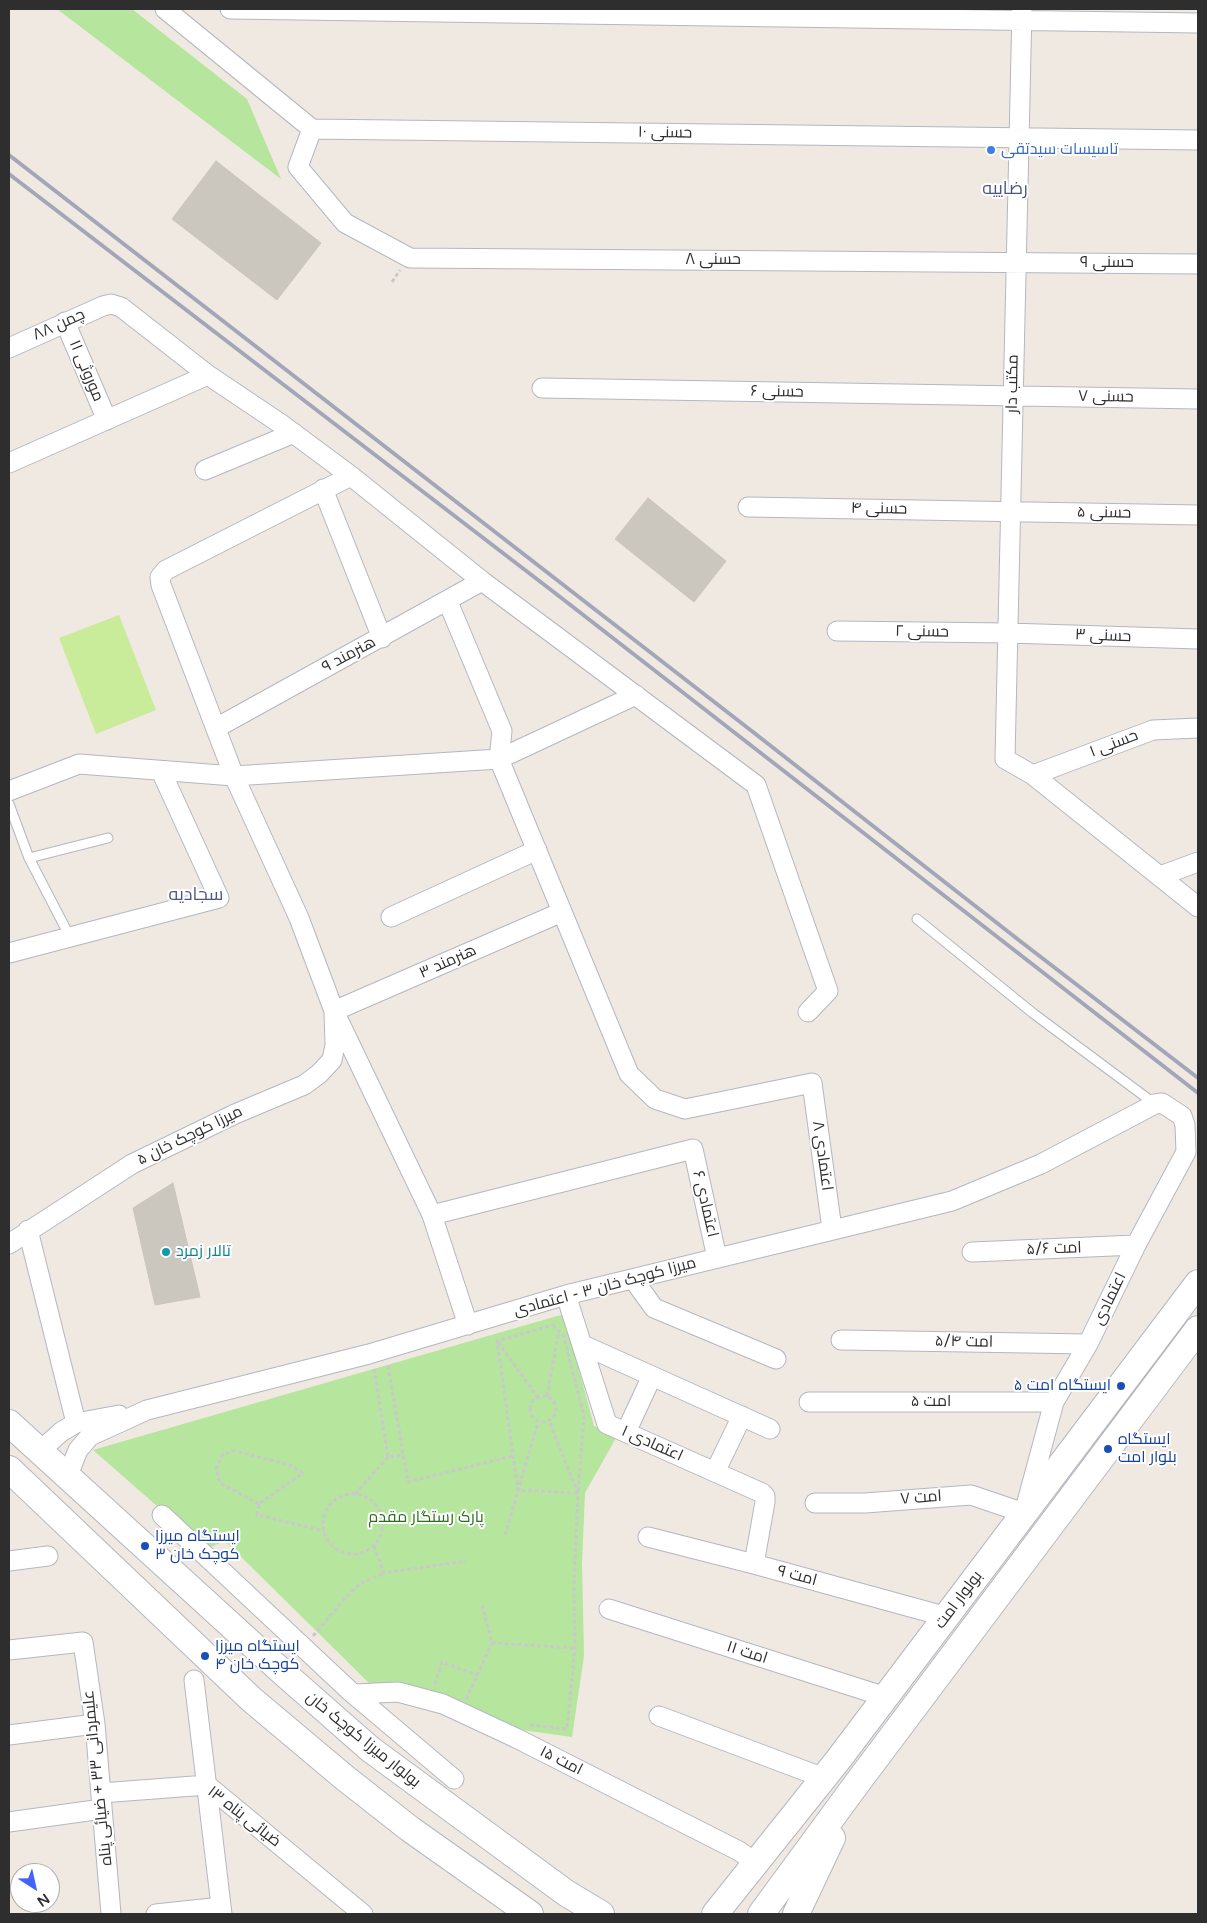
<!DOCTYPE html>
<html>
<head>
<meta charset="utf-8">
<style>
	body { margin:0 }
	#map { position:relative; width:1207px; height:1923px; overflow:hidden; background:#efe9e1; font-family:"Varela Round",sans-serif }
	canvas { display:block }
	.frame { position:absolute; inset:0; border:10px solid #2e2e2e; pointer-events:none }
	.north { position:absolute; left:10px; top:1863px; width:50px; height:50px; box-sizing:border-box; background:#fff; border:1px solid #ababab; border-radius:50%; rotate:145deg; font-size:14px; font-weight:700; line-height:20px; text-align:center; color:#2e2e2e }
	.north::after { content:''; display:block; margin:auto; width:18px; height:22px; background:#4264fb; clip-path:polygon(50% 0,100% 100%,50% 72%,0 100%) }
</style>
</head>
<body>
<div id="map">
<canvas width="1207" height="1923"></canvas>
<div class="frame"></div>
<div class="north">N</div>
</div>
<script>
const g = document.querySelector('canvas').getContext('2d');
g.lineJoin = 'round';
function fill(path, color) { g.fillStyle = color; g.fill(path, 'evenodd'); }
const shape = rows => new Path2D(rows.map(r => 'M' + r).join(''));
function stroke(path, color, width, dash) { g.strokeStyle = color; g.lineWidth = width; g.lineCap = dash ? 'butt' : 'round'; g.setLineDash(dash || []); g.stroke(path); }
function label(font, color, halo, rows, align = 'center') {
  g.font = font + ' "Varela Round",Cairo,sans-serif'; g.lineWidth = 4; g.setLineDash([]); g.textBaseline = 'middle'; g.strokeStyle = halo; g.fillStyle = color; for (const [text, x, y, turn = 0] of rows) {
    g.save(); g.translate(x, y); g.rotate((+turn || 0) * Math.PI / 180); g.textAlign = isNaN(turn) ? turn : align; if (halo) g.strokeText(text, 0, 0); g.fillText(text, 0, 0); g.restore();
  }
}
fill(shape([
	[57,9,132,9,247,99,281,179],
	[564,1314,594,1426,616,1438,585,1493,582,1563,584,1656,572,1737,501,1727,371,1685,225,1541,206,1549,93,1450]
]), '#b6e59e');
fill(shape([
	[119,615,156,710,96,734,59,638]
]), '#c9ec9a');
const building = shape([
	[216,161,321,243,277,300,172,219,216,161],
	[648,498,726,561,694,602,615,539,648,498],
	[173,1183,200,1297,155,1305,133,1208,173,1183]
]);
fill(building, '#cbc7bf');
stroke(building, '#cbc5ba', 1);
const lane = shape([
	[9,804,29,858,70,937],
	[29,858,108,838],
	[917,919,1034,1014,1155,1104]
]);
const street = shape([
	[165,9,312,129],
	[230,9,1198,23],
	[1022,9,1005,759,1033,775,1198,907],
	[312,129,298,167,345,223,410,258,1198,264],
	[312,129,1198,140],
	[65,322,107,420],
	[9,348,103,306,111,304,121,307,208,375,281,424,351,476,482,581,756,785,828,991,808,1012],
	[542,388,1198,399],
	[9,463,208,375],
	[205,470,294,433],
	[351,476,166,570,160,577,161,585,234,776,299,918,334,1011,432,1215,468,1325],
	[323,489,382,638],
	[748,507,1198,515],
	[448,602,502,731,499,759],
	[837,631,1008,633,1198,639],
	[216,728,482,581],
	[499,759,636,695],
	[1033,775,1153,730,1198,728],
	[9,791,79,764,234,776,499,759,629,1074,655,1099,685,1109,812,1083,832,1229],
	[1160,876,1198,862],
	[391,917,537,850],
	[9,953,219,898,161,771],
	[432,1215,693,1149,717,1258],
	[28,1230,76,1423],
	[9,1244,132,1164,235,1114,304,1085,319,1074,332,1060,335,1045,334,1011,562,912],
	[972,1252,1136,1245],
	[633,1279,654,1308,776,1359],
	[566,1295,607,1424,762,1493,765,1496,765,1502,754,1564],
	[841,1340,1088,1344],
	[583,1345,770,1429],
	[809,1402,1054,1402],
	[626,1432,652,1376],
	[40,1451,61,1432,76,1423,119,1415],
	[715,1472,742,1416],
	[68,1475,78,1450,90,1436,147,1410,369,1354,566,1295,952,1201,1041,1164,1155,1104,1162,1103,1182,1116,1185,1125,1186,1152,1136,1245,1088,1344,1054,1402,1024,1513,971,1495,865,1503,815,1503],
	[162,1515,351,1692,454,1779],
	[648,1537,754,1564,947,1617],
	[9,1561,48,1556],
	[609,1609,886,1697],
	[9,1650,83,1642,95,1724,111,1914],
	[194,1680,222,1914],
	[355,1694,398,1692,443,1704,516,1738,739,1851,756,1863],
	[659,1716,824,1778],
	[9,1735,95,1724],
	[101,1793,207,1785,363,1914],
	[9,1822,102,1809],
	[156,1914,221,1907]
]);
const secondary = shape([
	[9,1423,279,1669,370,1749,566,1893,601,1914],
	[9,1469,251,1699,345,1778,410,1829,530,1914],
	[715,1914,838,1760,1198,1283],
	[761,1914,858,1782,1198,1329],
	[796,1914,832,1838]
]);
stroke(lane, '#b4b7c1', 11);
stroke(street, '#b4b7c1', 21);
stroke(secondary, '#b4b7c1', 28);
stroke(shape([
	[392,282,400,270],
	[553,1325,564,1337,584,1416,578,1493,518,1490,497,1341,553,1325],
	[498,1342,537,1396],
	[388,1366,408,1482,513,1456],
	[374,1369,388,1457,404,1455],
	'530 1409a13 13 0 1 1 26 0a13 13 0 1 1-26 0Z',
	[547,1396,559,1330],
	[355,1494,388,1457],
	'323 1524a30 30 0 1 1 60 0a30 30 0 1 1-60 0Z',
	[259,1504,220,1483,216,1469,223,1454,235,1451,290,1465,303,1473,259,1504,257,1515,324,1531],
	[505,1535,538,1422],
	[374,1546,384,1573,466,1561],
	[482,1605,492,1643,575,1648],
	[313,1636,346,1597,361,1583,384,1573],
	[435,1684,442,1662,477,1675],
	[466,1699,492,1643],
	[530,1725,567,1729,575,1648,574,1586,578,1493,549,1421]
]), '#c9c9c9', 3, [4, 2.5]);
stroke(lane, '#fff', 9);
stroke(street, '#fff', 19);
stroke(secondary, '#fff', 26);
stroke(shape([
	[9,155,753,732,1020,941,1198,1078],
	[9,174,555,593,1198,1093]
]), '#a3a6b8', 4);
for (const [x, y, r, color] of [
	[991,150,5,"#3f7fe0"],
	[166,1252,5,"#0f9aa8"],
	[1121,1386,5,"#1a4fb4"],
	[1108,1449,5,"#1a4fb4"],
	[145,1546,5,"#1a4fb4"],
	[205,1656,5,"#1a4fb4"]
]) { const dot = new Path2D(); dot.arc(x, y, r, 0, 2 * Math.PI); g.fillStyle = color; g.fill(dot); stroke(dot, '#fff', 2); }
label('16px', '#2e2e2e', '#fff', [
	["حسنی ۱۰",665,133,1],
	["حسنی ۸",713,260],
	["حسنی ۹",1107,263],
	["چمن ۸۸",59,325,-24],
	["موروثی ۱۱",86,371,67],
	["مکتب دار",1013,384,-89],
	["حسنی ۶",777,392,1],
	["حسنی ۷",1106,397,1],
	["حسنی ۴",879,509,1],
	["حسنی ۵",1104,513,1],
	["حسنی ۲",922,632,1],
	["حسنی ۳",1103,636,2],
	["هنرمند ۹",349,655,-28],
	["حسنی ۱",1114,744,-21],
	["هنرمند ۳",448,962,-24],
	["میرزا کوچک خان ۵",190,1136,-26],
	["اعتمادی ۸",822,1156,82],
	["اعتمادی ۶",705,1204,77],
	["امت ۵/۶",1054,1249,-2],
	["میرزا کوچک خان ۳ - اعتمادی",605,1287,-15],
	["اعتمادی",1110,1299,-64],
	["امت ۵/۴",964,1342,1],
	["امت ۵",931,1402],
	["اعتمادی ۱",652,1444,24],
	["امت ۷",921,1498,-4],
	["امت ۹",797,1576,15],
	["بولوار امت",959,1600,-53],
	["امت ۱۱",747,1653,18],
	["بولوار میرزا کوچک خان",363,1740,39],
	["امت ۱۵",561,1761,27],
	["علیمردانی ۳۳ + ضیائی پناه",98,1778,-96],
	["ضیائی پناه ۱۳",244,1817,38]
]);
label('16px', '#366cbe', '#fff', [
	["تاسیسات سیدتقی",1001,150]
], 'left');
label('16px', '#0d838f', '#fff', [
	["تالار زمرد",176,1252]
], 'left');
label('16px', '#164399', '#fff', [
	["ایستگاه امت ۵",1111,1386,"right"],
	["ایستگاه",1118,1440],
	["بلوار امت",1118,1458],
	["ایستگاه میرزا",155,1537],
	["کوچک خان ۳",155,1555],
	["ایستگاه میرزا",215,1647],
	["کوچک خان ۴",215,1665]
], 'left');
label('16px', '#2c6e1b', '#fff', [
	["پارک رستگار مقدم",426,1518]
]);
label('18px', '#4d5680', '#fff', [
	["رضاییه",1005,189],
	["سجادیه",196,895]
]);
</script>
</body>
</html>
